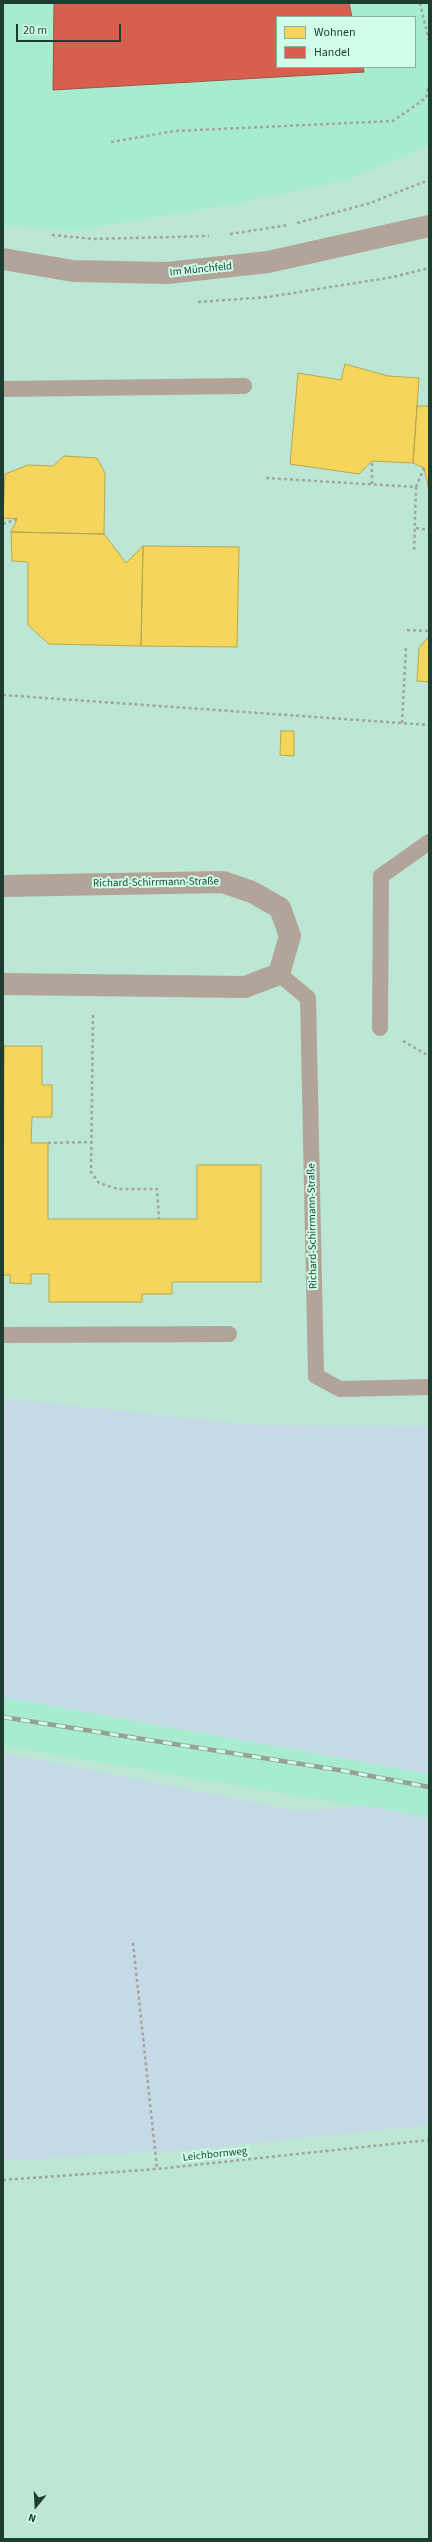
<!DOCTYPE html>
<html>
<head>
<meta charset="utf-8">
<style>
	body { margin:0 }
	#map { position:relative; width:432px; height:2542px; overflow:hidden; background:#bbe7d4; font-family:"Source Sans 3",sans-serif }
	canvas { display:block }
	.frame { position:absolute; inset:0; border:4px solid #1c3d30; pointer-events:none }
	.legend { position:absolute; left:276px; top:16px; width:140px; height:52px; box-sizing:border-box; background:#d0ffe9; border:1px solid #88b19f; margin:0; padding:5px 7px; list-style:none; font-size:12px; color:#1c3d30 }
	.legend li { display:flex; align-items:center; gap:8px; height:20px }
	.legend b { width:20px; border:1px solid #88b19f }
	.north { position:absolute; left:16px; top:2486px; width:40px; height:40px; -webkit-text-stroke:3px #d0ffe9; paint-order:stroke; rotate:198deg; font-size:11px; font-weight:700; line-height:16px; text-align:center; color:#1c3d30 }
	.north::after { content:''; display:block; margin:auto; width:14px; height:18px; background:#1c3d30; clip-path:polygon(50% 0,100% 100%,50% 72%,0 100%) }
	.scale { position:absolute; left:16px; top:24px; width:105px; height:18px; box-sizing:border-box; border:2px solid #1c3d30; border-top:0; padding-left:5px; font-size:12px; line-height:14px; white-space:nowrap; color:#1c3d30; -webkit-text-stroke:3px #d0ffe9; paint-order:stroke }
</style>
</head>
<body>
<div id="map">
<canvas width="432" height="2542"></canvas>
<div class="frame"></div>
<ul class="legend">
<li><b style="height:11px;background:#f6d55c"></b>Wohnen</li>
<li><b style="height:11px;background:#d6604d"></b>Handel</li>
</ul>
<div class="north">N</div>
<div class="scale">20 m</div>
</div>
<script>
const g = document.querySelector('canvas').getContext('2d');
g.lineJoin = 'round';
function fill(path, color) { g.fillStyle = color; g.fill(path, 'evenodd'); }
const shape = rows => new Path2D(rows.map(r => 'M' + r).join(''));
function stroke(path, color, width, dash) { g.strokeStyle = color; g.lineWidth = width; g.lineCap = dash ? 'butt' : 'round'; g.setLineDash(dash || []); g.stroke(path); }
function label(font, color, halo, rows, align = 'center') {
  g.font = font + ' "Source Sans 3",sans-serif'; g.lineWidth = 4; g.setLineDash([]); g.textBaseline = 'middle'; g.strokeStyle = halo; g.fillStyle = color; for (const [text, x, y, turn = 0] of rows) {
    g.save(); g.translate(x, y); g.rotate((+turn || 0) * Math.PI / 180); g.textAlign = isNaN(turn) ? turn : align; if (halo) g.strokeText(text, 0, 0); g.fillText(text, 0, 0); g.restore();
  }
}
fill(shape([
	[3,3,429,3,429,146,344,181,228,205,73,231,3,225],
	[277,17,415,17,415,67,277,67],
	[3,1697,429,1774,429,1818,3,1746]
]), '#a7eccf');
fill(shape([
	[3,1398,252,1425,429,1426,429,1774,3,1697],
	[3,1753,303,1812,364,1805,429,1818,429,2125,186,2150,3,2161]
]), '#c5d9e7');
const homes = shape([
	[345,364,388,376,419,378,413,463,372,461,359,474,290,464,298,373,341,380,345,364],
	[417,406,429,406,429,491,424,468,413,463,417,406],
	[64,456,97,458,105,473,104,534,11,532,17,519,3,518,5,474,28,465,53,466,64,456],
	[11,532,104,534,126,563,143,546,141,646,49,644,28,625,28,562,12,561,11,532],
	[143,546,239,547,237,647,141,646,143,546],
	[429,636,429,682,417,681,419,648,429,636],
	[281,731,294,731,294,756,280,755,281,731],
	[4,1046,42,1046,42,1085,52,1085,52,1117,32,1117,31,1143,48,1143,48,1219,197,1219,197,1165,261,1165,261,1282,172,1282,172,1294,142,1294,142,1302,49,1302,49,1274,31,1274,31,1284,10,1283,10,1275,3,1275,4,1046]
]);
fill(homes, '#f6d55c');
stroke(homes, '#b5a74f', 1);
const shops = shape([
	[54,3,349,3,352,17,277,17,277,67,363,67,364,72,53,90,54,3]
]);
fill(shops, '#d6604d');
stroke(shops, '#9e5644', 1);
stroke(shape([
	[420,3,429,41],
	[111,142,175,131,393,121,426,98,429,84],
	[297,223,370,203,429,180],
	[230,234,288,225],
	[52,235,94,239,209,236],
	[198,302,268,297,393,277,429,268],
	[266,478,416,487,414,552],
	[372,484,372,461],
	[416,487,424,468],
	[3,524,17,519],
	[416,528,429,530],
	[407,630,429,631],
	[3,695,429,725],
	[402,723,406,646],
	[93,1015,91,1172,99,1183,118,1189,157,1189,159,1219],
	[403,1041,429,1056],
	[48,1143,92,1142],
	[133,1943,157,2169],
	[3,2180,157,2169,429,2140]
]), '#a3a599', 2.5, [3, 3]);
stroke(shape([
	[3,389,244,386],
	[279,974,308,998,316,1376,340,1389,429,1387],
	[380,1028,381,876,429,842],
	[3,1335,229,1334]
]), '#b2a498', 16);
stroke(shape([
	[3,259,73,271,167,273,268,262,429,226],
	[3,886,223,882,252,892,280,908,290,936,279,974,245,987,3,984]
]), '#b2a498', 22);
const rail = shape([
	[3,1717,339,1770,429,1787]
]);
stroke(rail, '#96a194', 4.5);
stroke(rail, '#d0ffe9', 3, [9]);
label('11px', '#1c3d30', '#d0ffe9', [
	["Im Münchfeld",201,270,-6],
	["Richard-Schirrmann-Straße",156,883,-1],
	["Richard-Schirrmann-Straße",313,1226,-91],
	["Leichbornweg",215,2155,-6]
]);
</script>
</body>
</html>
